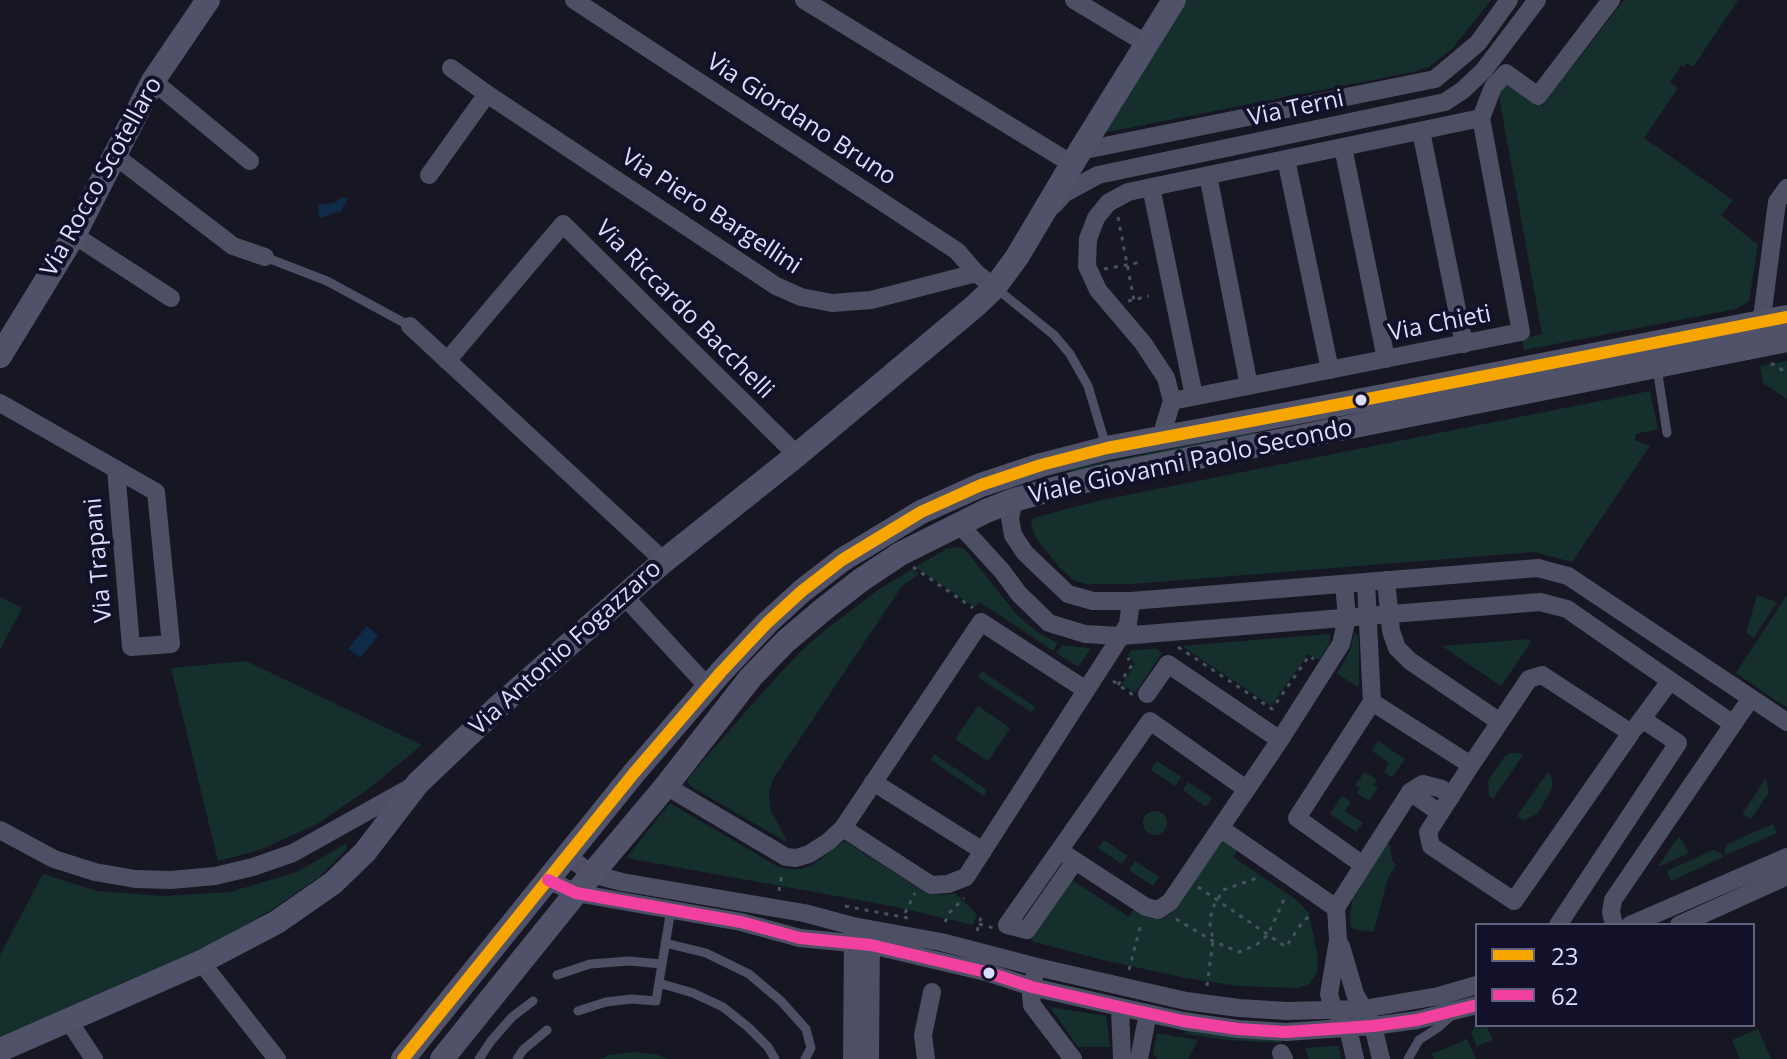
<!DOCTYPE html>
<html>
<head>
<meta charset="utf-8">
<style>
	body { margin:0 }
	#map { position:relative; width:1787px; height:1059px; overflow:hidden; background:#171723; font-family:"Open Sans",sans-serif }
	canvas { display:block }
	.legend { position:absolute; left:1475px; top:923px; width:280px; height:104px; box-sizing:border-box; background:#121129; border:2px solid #62627e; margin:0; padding:10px 14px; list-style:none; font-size:24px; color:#dbdcfe }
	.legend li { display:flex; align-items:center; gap:16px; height:40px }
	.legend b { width:40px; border:2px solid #62627e }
</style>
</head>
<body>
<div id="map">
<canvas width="1787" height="1059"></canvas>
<ul class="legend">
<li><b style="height:10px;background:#f7a600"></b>23</li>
<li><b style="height:10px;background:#f240a1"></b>62</li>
</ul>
</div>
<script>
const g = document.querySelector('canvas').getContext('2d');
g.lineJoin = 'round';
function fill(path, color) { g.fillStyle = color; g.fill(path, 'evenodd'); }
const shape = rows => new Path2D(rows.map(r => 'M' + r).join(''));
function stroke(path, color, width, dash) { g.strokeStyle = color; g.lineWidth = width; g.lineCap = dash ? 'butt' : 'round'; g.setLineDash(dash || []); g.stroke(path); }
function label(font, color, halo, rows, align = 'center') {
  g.font = font + ' "Open Sans",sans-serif'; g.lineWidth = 8; g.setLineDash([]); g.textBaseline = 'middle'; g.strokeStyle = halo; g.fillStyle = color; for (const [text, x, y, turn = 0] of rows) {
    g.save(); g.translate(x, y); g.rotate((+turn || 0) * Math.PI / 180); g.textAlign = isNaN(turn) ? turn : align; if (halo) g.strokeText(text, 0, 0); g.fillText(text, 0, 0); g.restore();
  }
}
fill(shape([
	[1187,0,1491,0,1452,49,1429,67,1413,72,1103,133],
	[1624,0,1738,0,1693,67,1687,63,1684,67,1681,66,1670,82,1678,88,1644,138,1733,200,1721,215,1758,245,1749,301,1736,309,1524,350,1522,339,1542,334,1498,91,1506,80,1542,106],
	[1787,361,1787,399,1763,383,1760,366],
	[1650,391,1658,429,1636,434,1635,440,1650,446,1572,562,1534,552,1132,584,1086,584,1073,580,1059,567,1036,538,1031,525,1033,518,1097,501],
	[1254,432,1255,437,1072,474,1070,469],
	[955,547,962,548,968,553,1015,613,1037,632,1058,643,1053,651,980,602,975,607,915,567,946,549],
	[913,569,919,574,902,586,773,779,769,793,770,809,788,843,690,786,688,782,689,777,764,691,800,652,825,630,878,590],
	[1757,595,1777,602,1754,638,1746,633],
	[1787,595,1787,708,1736,673],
	[0,597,22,608,0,650],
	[1354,632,1358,636,1359,643,1359,686,1357,687,1338,674,1338,672,1350,651],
	[1328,634,1331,636,1329,644,1319,660,1308,654,1271,706,1182,646],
	[1530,639,1531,642,1501,686,1442,646],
	[1062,645,1088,648,1090,650,1079,666,1077,666,1056,653],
	[1156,649,1162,653,1135,693,1122,684,1135,664,1128,655,1131,650],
	[246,661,422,745,371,787,319,823,260,850,218,861,171,668],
	[982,671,1035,707,1031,712,978,677],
	[978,706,1010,728,988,761,955,739],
	[1378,741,1405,759,1392,777,1384,772,1389,763,1372,751],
	[1511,753,1517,753,1523,755,1493,799,1489,795,1488,781,1505,756],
	[934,754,987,790,984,796,931,760],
	[1157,761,1181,777,1175,786,1151,770],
	[1365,772,1377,780,1373,785,1378,788,1369,801,1357,793,1360,788,1355,785],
	[1548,772,1552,778,1552,789,1537,814,1523,820,1517,816],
	[1766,778,1769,792,1751,819,1742,814],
	[1188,782,1212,798,1206,807,1183,790],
	[1342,796,1351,802,1345,811,1363,823,1356,832,1330,814],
	[670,803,775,865,787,869,800,869,811,866,845,841,926,893,943,895,955,893,977,914,973,925,897,907,626,858],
	'1143 823a12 12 0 1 1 24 0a12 12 0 1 1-24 0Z',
	[1773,824,1777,833,1726,855,1724,851,1727,844],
	[1679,836,1689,853,1660,866,1659,865],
	[1220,839,1238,850,1233,857,1294,898,1309,913,1318,959,1317,973,1309,984,1298,988,1238,986,1186,978,1103,960,1031,941,1072,880,1129,917,1133,910,1150,918,1160,919,1171,914],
	[1104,840,1128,856,1122,864,1098,848],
	[1387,843,1390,846,1392,860,1396,865,1388,878,1374,930,1372,932,1354,929,1351,927,1350,917,1352,901],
	[345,844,348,848,319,877,276,907,214,943,0,1037,0,955,43,874,97,891,164,896,230,892,297,872],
	[1713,850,1720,852,1723,857,1671,881,1667,871],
	[1135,861,1159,877,1153,886,1129,870],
	[1050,1007,1106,1016,1110,1047,1078,1047],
	[1476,1025,1486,1025,1493,1040,1477,1046,1471,1033],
	[1758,1029,1771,1059,1740,1059,1732,1040],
	[1186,1030,1281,1039,1281,1043,1227,1040,1185,1034],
	[1157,1033,1198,1040,1188,1059,1157,1059,1153,1053],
	[1467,1039,1476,1059,1434,1059,1432,1054],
	[1336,1046,1339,1047,1341,1059,1309,1059,1305,1048],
	[634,1052,658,1055,668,1059,601,1059,609,1055]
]), '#152f2d');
fill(shape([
	[342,197,348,199,341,211,321,218,319,217,318,205,334,203],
	[367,626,378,636,360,658,348,649]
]), '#102b47');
stroke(shape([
	[1118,217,1134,300],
	[1104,269,1142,262],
	[1128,301,1149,296],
	[1771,363,1787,373],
	[913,567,973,608],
	[1178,647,1272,709,1309,656,1314,659],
	[1113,681,1133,695],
	[1118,685,1132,665,1128,658],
	[1198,887,1286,947,1303,921,1313,914],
	[779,891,782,873],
	[845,906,908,918],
	[905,913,915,893],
	[1176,919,1213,941,1239,952,1256,945,1268,935,1285,897],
	[945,922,949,913,964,898],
	[979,924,994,928],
	[977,931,982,914],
	[1129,970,1141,923],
	[1207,986,1213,941,1210,924,1212,909,1223,890,1257,878]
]), '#45535e', 3, [4, 6]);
stroke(shape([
	[265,257,327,281,410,326],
	[997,289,1054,335,1070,354,1088,386,1106,446],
	[1657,368,1667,433],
	[665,943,706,953,749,974,781,1001,806,1029,811,1048,805,1059],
	[557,975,590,964,629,961,662,964],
	[659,983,693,993,723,1007,748,1027,768,1047,775,1059],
	[578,1011,606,1002,632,999,656,1001,671,909],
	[479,1059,491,1041,512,1017,533,1001],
	[517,1059,523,1050,547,1030],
	[1408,1059,1419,1040,1439,1027,1453,1014]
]), '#4d4f64', 9);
stroke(shape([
	[574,0,957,251,976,273,984,279],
	[804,0,1072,164],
	[1074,0,1147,44],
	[451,68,487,94,776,286,801,297,832,303,871,300,976,273],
	[153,81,250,161],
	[1481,118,1493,87,1506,73,1538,96,1611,0],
	[1421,131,1464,344],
	[1343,147,1386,359],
	[1080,151,1435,79,1478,43,1509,0],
	[114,155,233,246,265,257],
	[1286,159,1330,370],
	[429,175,487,94],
	[1208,175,1249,386],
	[1151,187,1194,396],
	[1053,206,1065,193,1098,175,1445,102,1463,90,1484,70,1537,0],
	[74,235,171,298],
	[1763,321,1763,310,1777,202,1787,188],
	[410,326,664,561],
	[447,361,563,224,797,455],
	[0,403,156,492,171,644,131,647,116,469],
	[1164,436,1164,427,1172,401,1166,378,1143,343,1098,290,1087,266,1088,239,1096,218,1108,203,1128,192,1481,118,1521,332,1172,401],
	[1014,500,1010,518,1013,535,1025,553,1068,594,1093,601,1131,601,1538,568,1568,576,1787,722],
	[959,524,1002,571,1019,594,1049,623,1085,634,1121,636,1540,602,1567,609,1733,724],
	[1386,580,1391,631,1397,648,1410,661,1500,722],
	[1366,582,1372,702],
	[624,596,708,687],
	[1542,675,1631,733,1514,901,1431,846,1428,832,1471,765,1529,679,1542,675],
	[1147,694,1168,664,1280,740],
	[1636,727,1670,681],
	[873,782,983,851],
	[666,786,786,857,796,858,809,854,828,842,843,828,981,622,1086,690],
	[1410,792,1440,813],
	[843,828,931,885,948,884,966,877,1121,636,1128,624,1131,601],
	[1220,828,1336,908,1338,940,1329,994,1333,1009,1348,1028,1355,1059],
	[0,830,54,859,95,872,135,879,171,880,215,876,253,867,293,853,411,787],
	[1060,851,1146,907,1158,910,1170,902,1280,740,1341,644,1347,618,1344,584],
	[567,856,592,874,622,882,804,913,853,926,941,942,1037,967,1186,1001,1239,1008,1287,1011,1363,1009,1439,996,1477,985],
	[1075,861,1027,930,1007,925,1150,721,1246,789],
	[1363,865,1297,818,1372,702,1471,765],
	[548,880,576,893,741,922,800,938,871,945,986,972,1032,987,1120,1007,1183,1021,1238,1029,1286,1032,1373,1026,1417,1020,1477,1005],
	[1336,908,1410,792,1423,784,1442,789,1451,797],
	[1558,925,1678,743,1642,719],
	[1614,925,1611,912,1613,900,1751,698],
	[1630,925,1787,857],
	[1679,925,1787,876],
	[1341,946,1355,994,1373,1026,1381,1059],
	[201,962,277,1059],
	[1034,978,1031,995,1032,1005,1073,1059],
	[1120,1007,1122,1059],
	[68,1020,94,1059],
	[1281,1053,1284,1059],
	[852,1059,853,932],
	[870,1059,871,934],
	[926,1059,923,1035,932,992],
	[1139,1059,1148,1013]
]), '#4d4f64', 18);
stroke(shape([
	[0,356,74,235,153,81,208,0],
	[0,1050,201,962,277,922,333,883,365,852,418,783,499,706,664,561,797,455,975,306,995,287,1017,257,1080,151,1174,0],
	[403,1059,634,773,721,672,767,623,802,591,842,560,921,512,981,485,1041,465,1107,448,1378,397,1787,317],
	[442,1059,576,893,666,786,751,677,786,641,825,608,861,580,900,554,986,511,1014,500,1068,485,1113,474,1787,340]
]), '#505269', 24);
stroke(shape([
	[403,1059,634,773,721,672,767,623,802,591,842,560,921,512,981,485,1041,465,1107,448,1378,397,1787,317]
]), '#f7a600', 12);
stroke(shape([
	[548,880,576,893,741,922,800,938,871,945,986,972,1032,987,1120,1007,1183,1021,1238,1029,1286,1032,1373,1026,1417,1020,1477,1005]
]), '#f240a1', 12);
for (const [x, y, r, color] of [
	[1361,400,7,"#dbdcfe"],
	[989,973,7,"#dbdcfe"]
]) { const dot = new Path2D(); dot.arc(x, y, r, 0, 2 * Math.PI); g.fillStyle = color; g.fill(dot); stroke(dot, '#121129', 3); }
label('24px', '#dbdcfe', '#121129', [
	["Via Terni",1296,109,-12],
	["Via Giordano Bruno",801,120,33],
	["Via Rocco Scotellaro",102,177,-61],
	["Via Piero Bargellini",711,212,33],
	["Via Riccardo Bacchelli",684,310,45],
	["Via Chieti",1440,324,-11],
	["Viale Giovanni Paolo Secondo",1191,462,-12],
	["Via Trapani",99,560,-95],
	["Via Antonio Fogazzaro",566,648,-42]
]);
</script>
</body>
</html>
